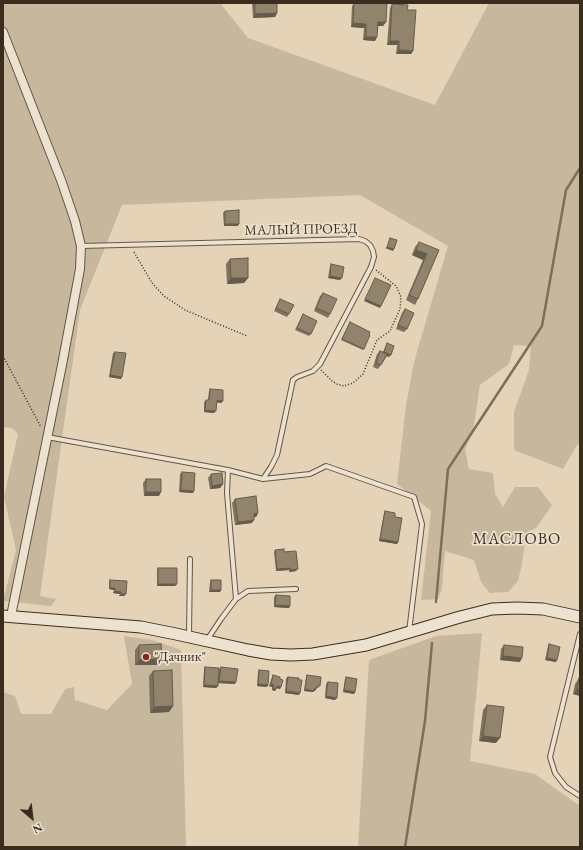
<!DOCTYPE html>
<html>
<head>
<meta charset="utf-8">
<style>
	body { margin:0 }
	#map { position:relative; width:583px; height:850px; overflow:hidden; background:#e4d3b7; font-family:"EB Garamond",serif }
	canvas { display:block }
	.frame { position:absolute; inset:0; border:4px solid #3a2d1d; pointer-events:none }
	.north { position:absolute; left:12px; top:798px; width:40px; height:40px; -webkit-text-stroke:3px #ede2d0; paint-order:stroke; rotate:152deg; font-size:11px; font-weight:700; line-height:16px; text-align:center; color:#3a2d1d }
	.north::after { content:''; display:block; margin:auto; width:14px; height:18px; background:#3a2d1d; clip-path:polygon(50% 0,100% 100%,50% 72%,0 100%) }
</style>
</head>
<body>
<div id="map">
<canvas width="583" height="850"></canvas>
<div class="frame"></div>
<div class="north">N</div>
</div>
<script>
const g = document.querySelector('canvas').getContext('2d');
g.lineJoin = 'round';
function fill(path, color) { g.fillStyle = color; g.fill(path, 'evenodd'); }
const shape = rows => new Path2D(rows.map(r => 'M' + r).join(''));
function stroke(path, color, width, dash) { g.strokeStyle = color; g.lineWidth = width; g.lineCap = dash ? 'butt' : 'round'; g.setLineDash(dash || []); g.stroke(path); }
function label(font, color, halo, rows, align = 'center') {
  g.font = font + ' "EB Garamond",serif'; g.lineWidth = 3.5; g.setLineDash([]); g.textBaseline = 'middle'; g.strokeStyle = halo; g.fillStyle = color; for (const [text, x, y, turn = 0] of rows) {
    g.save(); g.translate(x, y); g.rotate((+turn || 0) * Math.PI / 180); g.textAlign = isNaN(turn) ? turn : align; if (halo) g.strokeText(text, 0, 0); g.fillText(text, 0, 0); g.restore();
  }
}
fill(shape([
	[3,3,220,3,248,38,435,105,489,3,580,3,580,443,577,445,563,469,514,450,514,412,529,370,531,346,514,345,509,364,480,385,473,431,465,449,469,469,493,473,495,494,503,507,515,487,538,487,552,505,537,527,526,533,522,564,518,581,508,592,490,593,481,582,474,560,445,551,442,588,438,599,421,600,431,511,397,484,406,405,414,362,448,246,360,195,122,205,80,310,40,596,56,599,51,606,3,601,16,550,4,497,18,434,12,428,3,427],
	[482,633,470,761,535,774,580,806,579,829,580,830,580,847,358,847,369,660,436,636],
	[124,636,152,640,181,650,186,847,3,847,3,692,15,696,21,714,51,714,65,689,74,687,75,700,107,710,132,684]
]), '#c7b79d');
stroke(shape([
	[436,602,448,469,542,326,566,190,580,168],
	[405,847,425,721,432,643]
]), '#7d6f5a', 2.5);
const service = shape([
	[81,246,359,239,365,241,370,245,373,251,374,257,371,267,320,364,313,371,297,377,293,380,277,455,271,467,263,479],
	[47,437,228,470,263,479,310,474,326,466,414,497,422,524,409,632],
	[236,599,248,591,296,589],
	[580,634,550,757,555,773,566,787,580,796],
	[189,636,190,559],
	[207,640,221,619,236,599,227,493,228,470]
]);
const minor = shape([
	[3,32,61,180,75,221,81,246,80,269,62,365,11,616]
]);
const secondary = shape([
	[3,616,141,627,176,634,248,650,271,654,291,655,313,654,366,645,460,617,492,609,517,608,543,609,580,617]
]);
stroke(service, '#645644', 6);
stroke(minor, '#645644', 10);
stroke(secondary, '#3a2d1d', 13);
stroke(shape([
	[134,252,152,283,164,296,185,310,247,336],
	[3,356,41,427],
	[321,370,332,381,337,384,344,386,353,383,363,374,377,340,390,331,400,309,401,297,396,286,376,270]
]), '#3a2d1d', 1.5, [1, 2]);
stroke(service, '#ede2d0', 4);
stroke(minor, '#ede2d0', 8);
stroke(secondary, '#ede2d0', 11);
fill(shape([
	[252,3,277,3,277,13,275,17,253,18],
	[354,3,386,22,383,26,378,26,375,41,363,40,364,28,351,27,352,6],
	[392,4,407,10,413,51,411,54,396,54,397,45,387,45,390,8],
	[225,211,238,226,224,226,223,213],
	[419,242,439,250,418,299,415,305,406,300,423,260,412,255,415,247],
	[230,259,248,278,244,283,227,284,226,264],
	[331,264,340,280,328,278,330,266],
	[323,293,330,314,328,318,314,311,320,296],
	[280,299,289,314,287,317,274,311],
	[405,309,407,329,404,332,396,329,402,313],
	[303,314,311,334,309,336,295,330],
	[350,322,364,349,363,350,341,340],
	[387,343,389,357,387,356,378,369,373,367,377,354,380,351,383,352],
	[115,352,121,379,109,377,113,353],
	[210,389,223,401,221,403,216,402,214,413,204,412,204,402,206,400,208,400,209,391],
	[182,472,193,493,179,492,180,474],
	[211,474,223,484,220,488,210,489,208,478],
	[146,479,159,496,144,496,143,483],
	[235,499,258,513,256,517,254,517,252,523,235,525,232,503],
	[385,511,395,517,398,542,397,544,379,541,384,513],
	[275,550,284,552,296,571,289,572,289,570,276,571,274,552],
	[158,568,177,584,175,586,157,586,157,569],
	[110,580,126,594,124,596,119,596,120,594,113,593,114,590,109,589,109,581],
	[211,580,221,590,220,592,209,592,210,582],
	[276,595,290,606,289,608,274,607,274,597],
	[549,644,556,662,545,660,548,646],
	[139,645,162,659,158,665,135,665,135,650],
	[504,645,520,662,500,660,501,649],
	[205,667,218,686,216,688,203,687,204,669],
	[221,667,235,684,218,683,219,669],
	[259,670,268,685,267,687,257,686,258,672],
	[153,671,173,706,169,712,150,713,149,676],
	[273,675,281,687,280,689,277,688,275,691,272,690,272,687,269,686,272,677],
	[307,675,319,688,317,688,315,691,314,691,313,692,304,691,306,677],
	[288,677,299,695,285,693,286,678],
	[346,677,355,692,354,694,343,692,345,679],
	[579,678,580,696,573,694,575,684],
	[328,682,335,700,325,698,326,684],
	[487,705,496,743,479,741,483,710]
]), '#7e715e');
fill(shape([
	[277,13,275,17,253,18,255,14],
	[378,22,386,22,383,26,375,26],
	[353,23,366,24,364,28,351,27],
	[366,37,377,37,375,41,363,40],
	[390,41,399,41,397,45,387,45],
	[399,50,413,51,411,54,396,54],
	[225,224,239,224,238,226,224,226],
	[387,247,394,249,393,251,385,248],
	[416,250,427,254,423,260,412,255],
	[330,276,342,278,340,280,328,278],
	[231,278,248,278,244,283,227,284],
	[365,299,381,306,380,308,364,301],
	[384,352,391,355,389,357,382,354],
	[110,375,122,377,121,379,109,377],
	[217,400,223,401,221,403,215,402],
	[205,410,216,411,214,413,204,412],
	[223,484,220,488,210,489,212,486],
	[181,490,194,491,193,493,179,492],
	[146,492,161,492,159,496,144,496],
	[258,513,256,517,251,518,254,514],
	[254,520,252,523,235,525,238,522],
	[380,539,398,542,397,544,379,541],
	[290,568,289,570,276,571,277,569],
	[298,569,296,571,289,572,291,570],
	[158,584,177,584,175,586,157,586],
	[110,588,115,588,114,590,109,589],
	[211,590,221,590,220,592,209,592],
	[115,591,121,592,120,594,113,593],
	[121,594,126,594,124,596,119,596],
	[275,605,290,606,289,608,274,607],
	[503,656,522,658,520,662,500,660],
	[547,658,557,660,556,662,545,660],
	[162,659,158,665,135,665,139,660],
	[219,681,236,682,235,684,218,683],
	[258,684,268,685,267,687,257,686],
	[271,684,274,685,272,687,269,686],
	[204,685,218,686,216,688,203,687],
	[277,686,281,687,280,689,276,688],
	[273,688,276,689,275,691,272,690],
	[305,689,316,689,315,691,314,691,313,692,304,691],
	[577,689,580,689,580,696,573,694],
	[344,690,355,692,354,694,343,692],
	[286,691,300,693,299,695,285,693],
	[326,696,337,698,335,700,325,698],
	[173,706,169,712,150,713,154,707],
	[483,736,500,738,496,743,479,741]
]), '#665c4c');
const building = shape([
	[255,3,277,3,277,13,255,14,255,3],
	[354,3,387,3,386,22,378,22,377,37,366,37,366,24,353,23,354,3],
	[392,4,408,5,407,10,416,10,413,51,399,50,399,41,390,41,392,4],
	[239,210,239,224,225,224,225,211,239,210],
	[390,238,397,240,394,249,387,247,390,238],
	[419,242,439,250,418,299,409,295,427,254,416,250,419,242],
	[248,258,248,278,231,278,230,259,248,258],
	[331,264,344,267,342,278,330,276,331,264],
	[375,278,391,285,381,306,365,299,375,278],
	[323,293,337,299,330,314,316,308,323,293],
	[280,299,294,305,289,314,276,308,280,299],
	[405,309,414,313,407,329,398,325,405,309],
	[303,314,317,321,311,334,297,328,303,314],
	[350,322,370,332,369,334,370,335,364,349,342,339,350,322],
	[387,343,394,346,391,355,384,352,387,343],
	[380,351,387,354,381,365,376,363,380,351],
	[115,352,126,353,122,377,110,375,115,352],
	[210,389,223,390,223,401,217,400,216,411,205,410,206,400,209,400,210,389],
	[182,472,195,473,194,491,181,490,182,472],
	[222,473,223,484,212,486,211,474,222,473],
	[146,479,161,479,161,492,146,492,146,479],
	[256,496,258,513,254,514,254,520,238,522,235,499,256,496],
	[385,511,395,513,395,517,402,518,398,542,380,539,385,511],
	[284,549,284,552,296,551,298,569,291,570,290,568,277,569,275,550,284,549],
	[158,568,177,568,177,584,158,584,158,568],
	[110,580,127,581,126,594,121,594,121,592,115,591,115,588,110,588,110,580],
	[211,580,221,580,221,590,211,590,211,580],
	[276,595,290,596,290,606,275,605,276,595],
	[161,644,162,659,139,660,139,645,161,644],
	[549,644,560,647,557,660,547,658,549,644],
	[504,645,523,647,522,658,503,656,504,645],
	[205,667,219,668,218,686,204,685,205,667],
	[221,667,238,669,236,682,219,681,221,667],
	[172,670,173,706,154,707,153,671,172,670],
	[259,670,269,671,268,685,258,684,259,670],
	[273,675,280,677,280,679,283,680,281,687,277,686,276,689,273,688,274,685,271,684,273,675],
	[307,675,321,677,320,686,317,686,316,689,314,689,314,691,305,689,307,675],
	[288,677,299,678,299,680,302,680,300,693,286,691,288,677],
	[346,677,357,679,355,692,344,690,346,677],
	[579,678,580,679,580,689,577,689,579,678],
	[328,682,338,683,337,698,326,696,328,682],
	[487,705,504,707,500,738,483,736,487,705]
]);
fill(building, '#92836d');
stroke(building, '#665c4c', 1);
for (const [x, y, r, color] of [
	[146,657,4,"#8f2418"]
]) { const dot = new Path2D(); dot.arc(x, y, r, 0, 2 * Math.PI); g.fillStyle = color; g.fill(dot); stroke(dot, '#ede2d0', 1.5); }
label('14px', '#3a2d1d', '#ede2d0', [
	["МАЛЫЙ ПРОЕЗД",301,230,-1]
]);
label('14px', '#3a2d1d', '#ede2d0', [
	["\"Дачник\"",154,657]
], 'left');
g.letterSpacing = '1px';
label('16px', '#3a2d1d', '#ede2d0', [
	["МАСЛОВО",517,540]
]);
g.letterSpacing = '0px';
</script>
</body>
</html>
